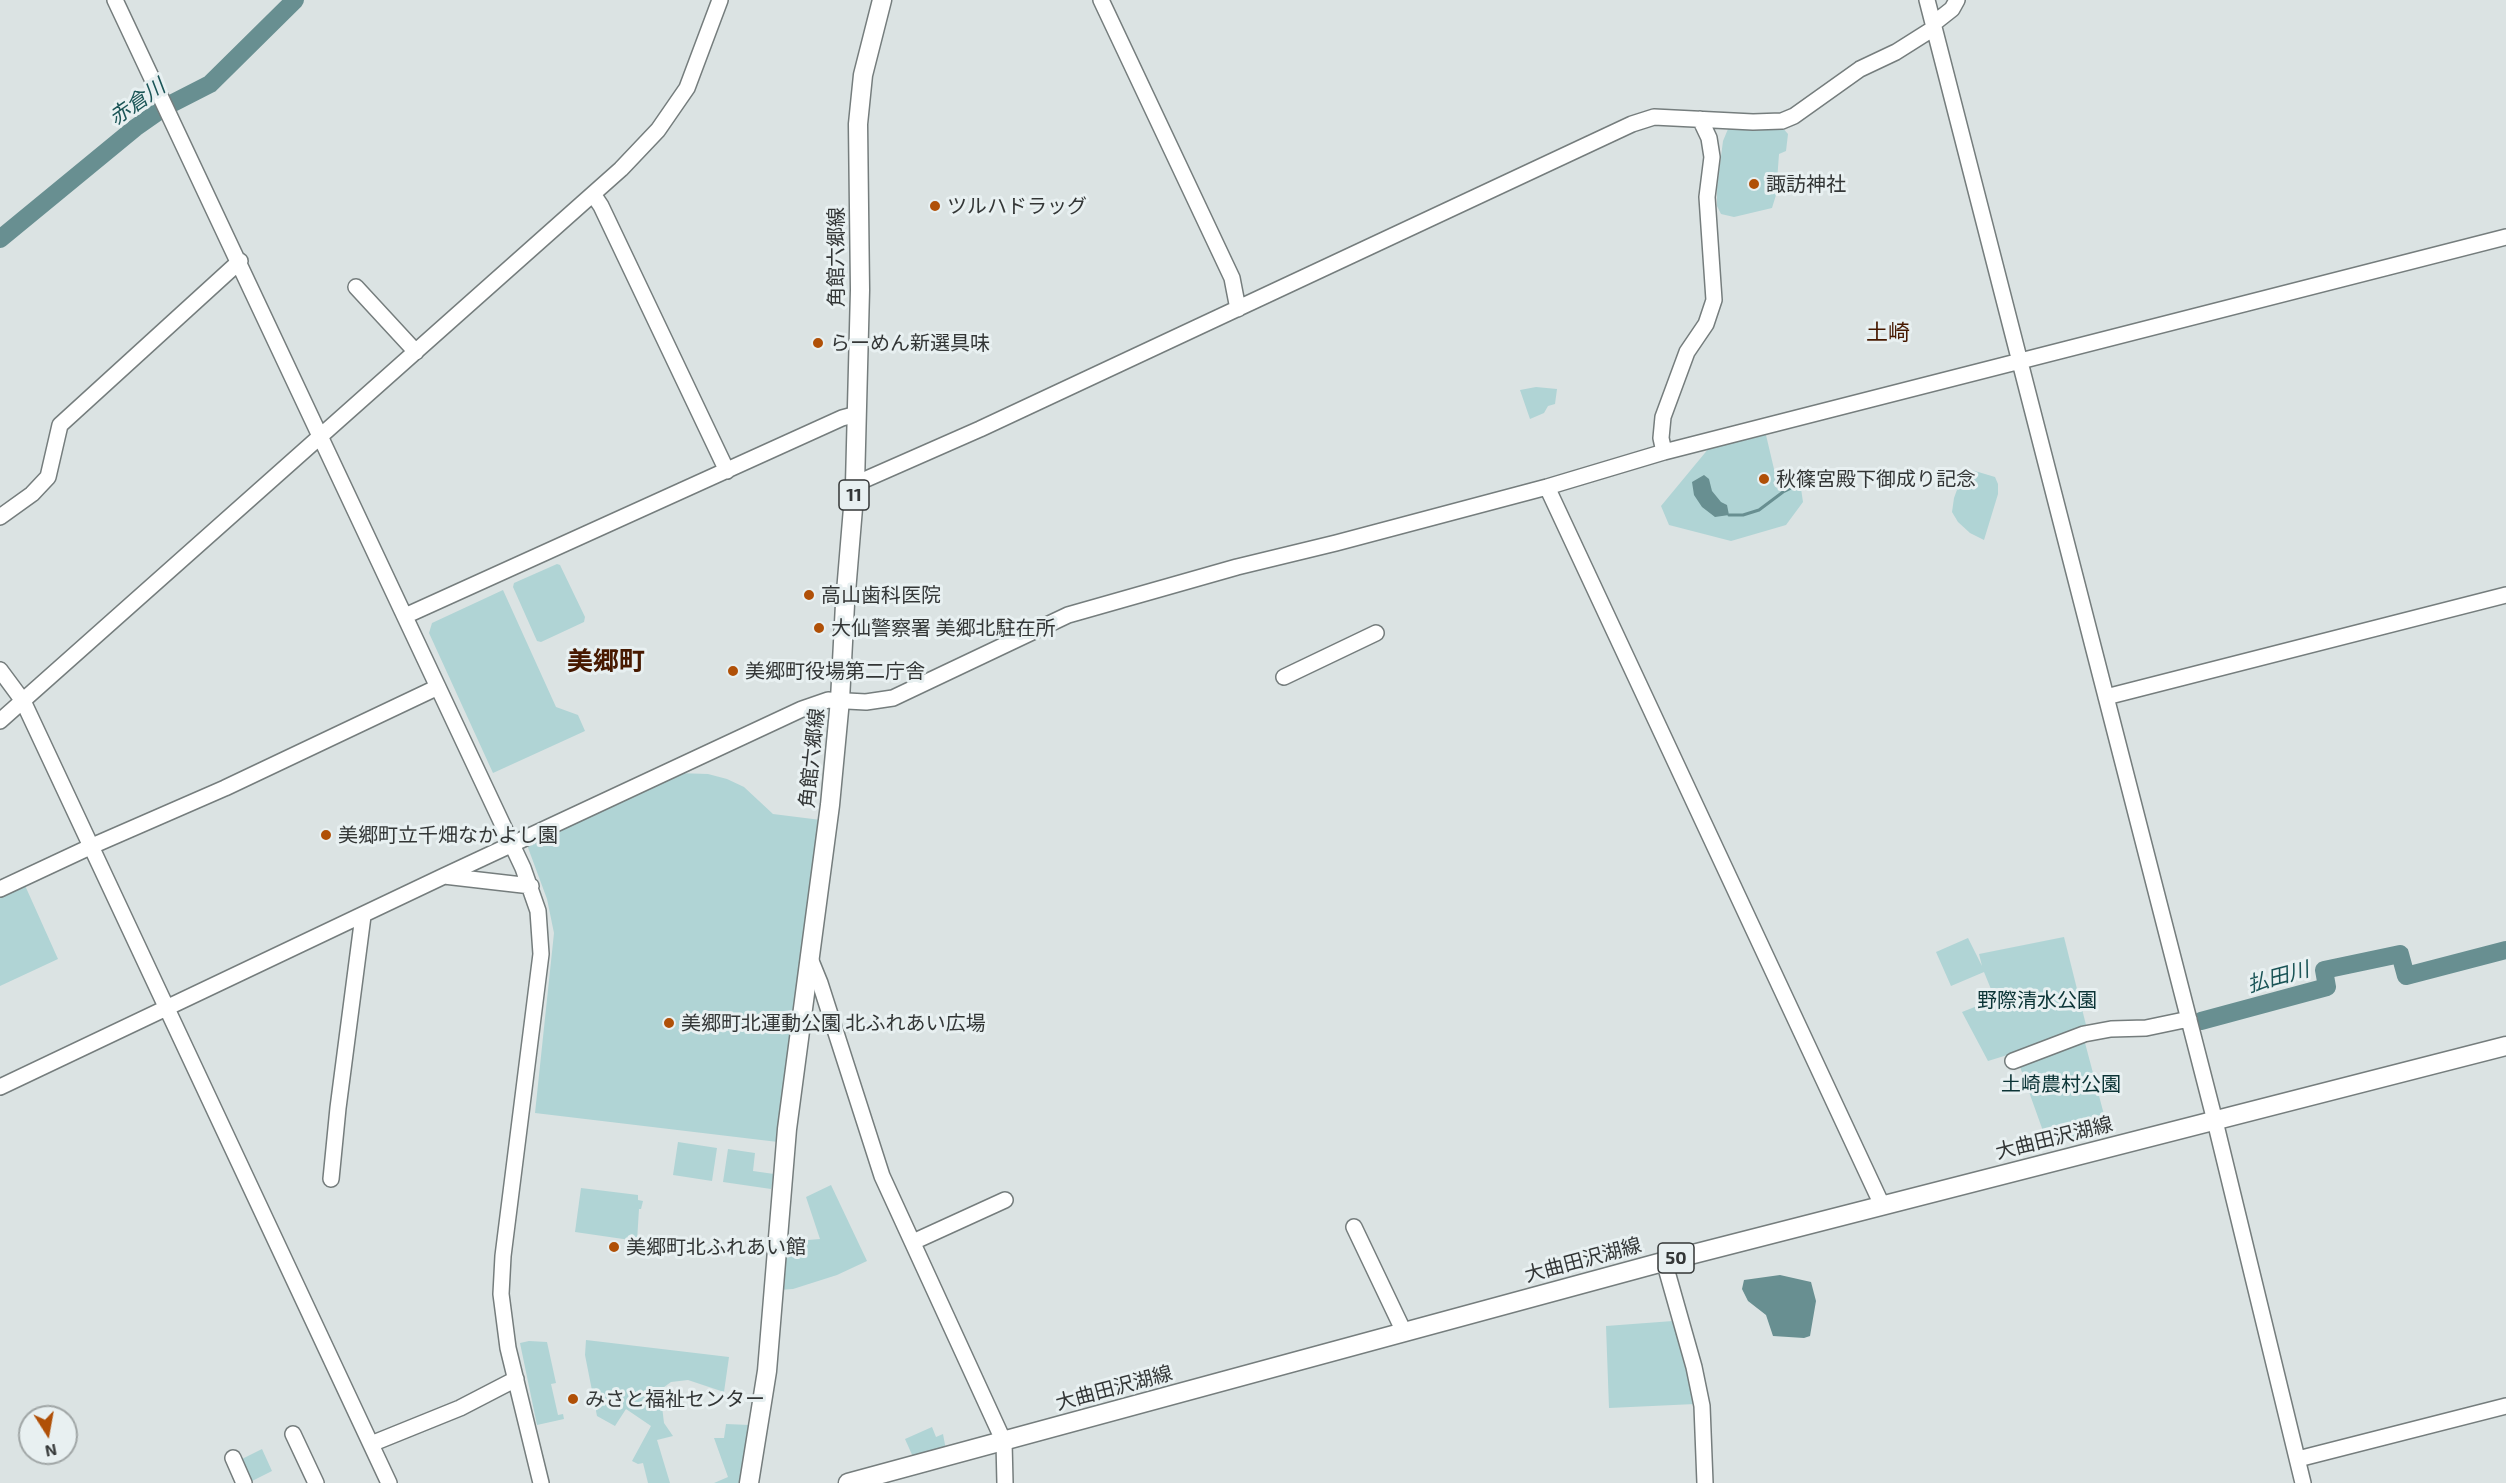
<!DOCTYPE html>
<html>
<head>
<meta charset="utf-8">
<style>
	body { margin:0 }
	#map { position:relative; width:2506px; height:1483px; overflow:hidden; background:#dbe3e3; font-family:"Exo 2",sans-serif }
	canvas { display:block }
	.north { position:absolute; left:18px; top:1405px; width:60px; height:60px; box-sizing:border-box; background:#e8f0f1; border:2px solid #a0a6a6; border-radius:50%; rotate:169deg; font-size:16px; font-weight:700; line-height:24px; text-align:center; color:#333636 }
	.north::after { content:''; display:block; margin:auto; width:21px; height:27px; background:#b05007; clip-path:polygon(50% 0,100% 100%,50% 72%,0 100%) }
</style>
</head>
<body>
<div id="map">
<canvas width="2506" height="1483"></canvas>
<div class="north">N</div>
</div>
<script>
const context = document.querySelector('canvas').getContext('2d');
context.lineJoin = 'round';
function fillPath(path, color) {
  context.fillStyle = color;
  context.fill(path, 'evenodd');
}
function toPath(rows) {
  const path = new Path2D();
  for (const r of rows) {
    path.moveTo(r[0], r[1]);
    for (let i = 2; i < r.length; i += 2) path.lineTo(r[i], r[i + 1]);
  }
  return path;
}
function stroke(path, color, width, dash) {
  context.strokeStyle = color;
  context.lineWidth = width;
  context.lineCap = dash ? 'butt' : 'round';
  context.setLineDash(dash || []);
  context.stroke(path);
}
function drawText(font, color, halo, rows, align = 'center') {
  context.font = font + ' "Exo 2","Noto Sans JP",sans-serif';
  context.lineWidth = 6;
  context.setLineDash([]);
  context.textBaseline = 'middle';
  context.strokeStyle = halo;
  context.fillStyle = color;
  for (const [text, x, y, turn = 0] of rows) {
    context.save();
    context.translate(x, y);
    context.rotate((+turn || 0) * Math.PI / 180);
    context.textAlign = isNaN(turn) ? turn : align;
    if (halo) context.strokeText(text, 0, 0);
    context.fillText(text, 0, 0);
    context.restore();
  }
}
const green = toPath([
	[1781,126,1788,134,1786,151,1779,154,1776,195,1772,208,1734,217,1721,214,1717,206,1717,188,1723,141,1728,129],
	[1536,387,1557,389,1555,404,1548,406,1544,413,1530,419,1520,390],
	[1766,435,1778,486,1800,482,1803,502,1786,525,1731,541,1669,525,1661,506,1709,448],
	[1965,468,1995,477,1998,484,1998,494,1984,540,1970,533,1958,522,1952,512,1954,498],
	[557,564,560,565,585,617,584,622,541,642,537,641,513,587,514,583],
	[503,590,556,707,578,715,585,731,493,773,429,633,432,623],
	[677,773,708,774,727,779,744,787,773,814,821,820,778,1142,535,1113,554,933,547,899,527,845],
	[23,881,58,959,0,986,0,892],
	[2064,937,2086,1025,2043,1044,1988,1061,1962,1012,1995,999,1984,972,1951,986,1936,952,1968,938,1982,966,1979,954],
	[2084,1039,2107,1126,2048,1145,2019,1064],
	[678,1142,717,1148,712,1181,673,1175],
	[728,1149,755,1153,753,1171,774,1174,771,1189,723,1182],
	[831,1185,867,1261,837,1275,793,1289,779,1290,783,1242,820,1239,806,1197],
	[581,1188,638,1195,638,1200,643,1201,641,1209,639,1209,637,1241,575,1232],
	[1673,1321,1695,1404,1609,1408,1606,1326],
	[586,1340,729,1357,724,1392,688,1380,671,1382,660,1390,664,1423,673,1436,657,1440,670,1483,648,1483,643,1463,638,1464,632,1461,651,1426,626,1409,615,1426,597,1416,585,1355],
	[529,1341,547,1342,556,1383,551,1384,558,1415,563,1414,564,1419,537,1425,520,1343],
	[726,1424,749,1425,743,1478,740,1483,714,1483,728,1477,714,1438,724,1438],
	[932,1427,936,1437,943,1434,946,1450,913,1457,905,1439],
	[262,1449,272,1471,248,1483,238,1461]
]);
const water = toPath([
	[1704,475,1709,479,1712,491,1721,502,1727,505,1729,515,1715,517,1702,507,1694,495,1692,482],
	[1780,1275,1811,1282,1816,1301,1810,1336,1804,1338,1773,1336,1766,1315,1748,1301,1742,1289,1744,1280]
]);
const stream = toPath([
	[1729,515,1743,515,1759,510,1783,492,1812,478,1842,470]
]);
const river = toPath([
	[0,239,135,128,165,107,210,84,295,0],
	[2201,1021,2327,987,2324,970,2400,954,2406,976,2506,950]
]);
const minor = toPath([
	[115,0,523,868,538,911,541,954,503,1256,501,1294,508,1348,541,1483],
	[1101,0,1232,278,1238,309],
	[1927,0,2215,1121,2303,1483],
	[1933,24,1952,9,1957,0],
	[593,194,601,206,727,471],
	[356,287,416,352],
	[1664,452,1661,438,1663,417,1687,352,1706,324,1714,300,1707,197,1712,157,1709,138,1700,119],
	[855,484,980,429,1632,124,1654,117,1753,122,1782,121,1794,116,1860,69,1896,52,1934,28],
	[1547,487,1882,1205],
	[0,517,32,494,48,477,60,425,240,261],
	[405,616,842,418,857,414],
	[0,670,23,701,389,1483],
	[1284,677,1376,633],
	[2106,697,2506,595],
	[0,721,621,169,658,130,687,88,720,0],
	[444,876,531,886],
	[0,889,92,846,225,788,438,687],
	[809,956,820,983,882,1176,1004,1442,1005,1483],
	[2013,1061,2084,1034,2111,1029,2146,1028,2189,1019],
	[0,1087,444,876,802,709,828,700,866,702,893,698,1068,615,1237,567,1336,543,1547,487,1664,452,2506,237],
	[331,1179,338,1108,363,916],
	[1354,1227,1404,1332],
	[913,1242,1005,1200],
	[1664,1261,1694,1367,1702,1406,1705,1483],
	[293,1434,316,1483],
	[371,1444,460,1408,516,1379],
	[233,1458,244,1483],
	[2298,1459,2506,1406]
]);
const major = toPath([
	[749,1483,767,1371,787,1129,830,805,840,700,845,604,855,484,860,290,858,124,863,75,882,0],
	[848,1483,1670,1260,2506,1046]
]);
const markers = [
	[1754,184,6,"#b05007"],
	[935,206,6,"#b05007"],
	[818,343,6,"#b05007"],
	[1764,479,6,"#b05007"],
	[809,595,6,"#b05007"],
	[819,628,6,"#b05007"],
	[733,671,6,"#b05007"],
	[326,835,6,"#b05007"],
	[669,1023,6,"#b05007"],
	[614,1247,6,"#b05007"],
	[573,1399,6,"#b05007"]
];
const shields = [
	[854,495,30],
	[1676,1258,36]
];
const shieldNames = [
	["11",854,495],
	["50",1676,1258]
];
const poiNames = [
	["諏訪神社",1766,184],
	["ツルハドラッグ",947,206],
	["らーめん新選具味",830,343],
	["秋篠宮殿下御成り記念",1776,479],
	["高山歯科医院",821,595],
	["大仙警察署 美郷北駐在所",831,628],
	["美郷町役場第二庁舎",745,671],
	["美郷町立千畑なかよし園",338,835],
	["美郷町北運動公園 北ふれあい広場",681,1023],
	["美郷町北ふれあい館",626,1247],
	["みさと福祉センター",585,1399]
];
const streetNames = [
	["角館六郷線",836,257,-90],
	["角館六郷線",812,758,-84],
	["大曲田沢湖線",2054,1138,-14],
	["大曲田沢湖線",1583,1260,-15],
	["大曲田沢湖線",1114,1388,-15]
];
const parkNames = [
	["野際清水公園",2037,1000],
	["土崎農村公園",2061,1084]
];
const waterNames = [
	["赤倉川",137,102,-35],
	["払田川",2278,977,-15]
];
const quarterNames = [
	["土崎",1888,333]
];
const districtNames = [
	["美郷町",606,661]
];
fillPath(green, '#b0d4d5');
fillPath(water, '#688f91');
stroke(stream, '#688f91', 3);
stroke(river, '#688f91', 18);
stroke(minor, '#757d7d', 18);
stroke(major, '#757d7d', 21);
stroke(minor, '#fff', 15);
stroke(major, '#fff', 18);
for (const [x, y, r, color] of markers) {
  const dot = new Path2D();
  dot.arc(x, y, r, 0, 2 * Math.PI);
  context.fillStyle = color;
  context.fill(dot);
  stroke(dot, '#e8f0f1', 2);
}
for (const [x, y, w] of shields) {
  const box = new Path2D();
  box.roundRect(x - w / 2, y - 15, w, 30, 4.5);
  context.fillStyle = '#e8f0f1';
  context.fill(box);
  stroke(box, '#333636', 1.5);
}
drawText('bold 18px', '#333636', null, shieldNames);
drawText('20px', '#333636', '#e8f0f1', poiNames, 'left');
drawText('20px', '#333636', '#e8f0f1', streetNames);
drawText('20px', '#0b3436', '#e8f0f1', parkNames);
drawText('italic 21px', '#1b5557', '#e8f0f1', waterNames);
drawText('22px', '#471900', '#e8f0f1', quarterNames);
drawText('bold 26px', '#471900', '#e8f0f1', districtNames);
</script>
</body>
</html>
